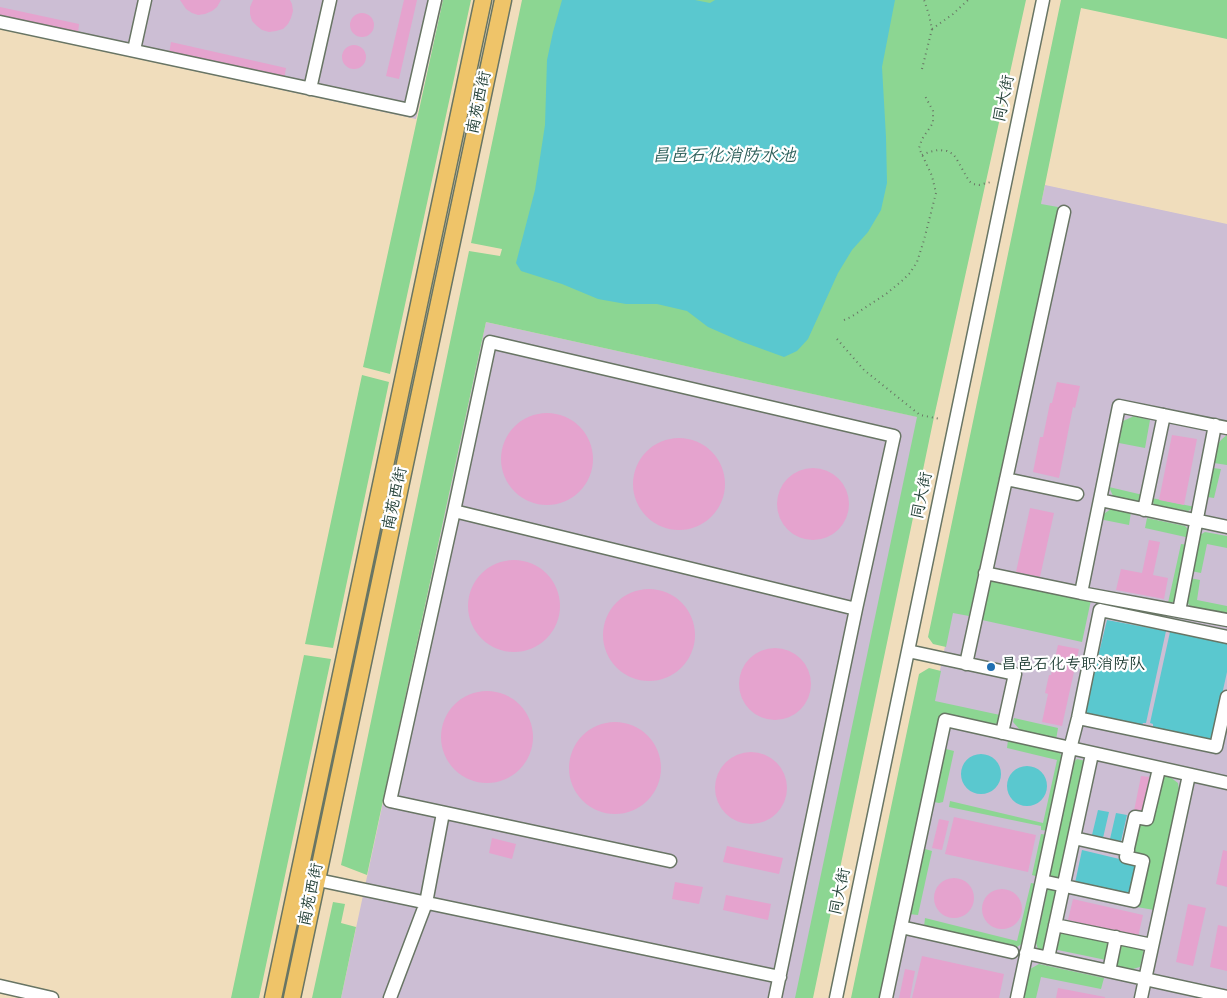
<!DOCTYPE html>
<html>
<head>
<meta charset="utf-8">
<style>
	body { margin:0 }
	canvas { display:block; background:#f0ddbc }
</style>
</head>
<body>
<canvas width="1227" height="998"></canvas>
<script>
const context = document.querySelector('canvas').getContext('2d');
context.lineJoin = 'round';
function fillPath(path, color) {
  context.fillStyle = color;
  context.fill(path, 'evenodd');
}
function toPath(rows) {
  const path = new Path2D();
  for (const r of rows) {
    if (r.length === 3) {
      path.moveTo(r[0] + r[2], r[1]);
      path.arc(r[0], r[1], r[2], 0, 2 * Math.PI);
      continue;
    }
    path.moveTo(r[0], r[1]);
    for (let i = 2; i < r.length; i += 2) path.lineTo(r[i], r[i + 1]);
  }
  return path;
}
function stroke(path, color, width, dash) {
  context.strokeStyle = color;
  context.lineWidth = width;
  context.lineCap = dash ? 'butt' : 'round';
  context.setLineDash(dash || []);
  context.stroke(path);
}
function drawText(font, color, halo, rows, align = 'center') {
  context.font = font + ' "Gochi Hand","LXGW WenKai TC",sans-serif';
  context.lineWidth = 4.5;
  context.setLineDash([]);
  context.textBaseline = 'middle';
  context.strokeStyle = halo;
  context.fillStyle = color;
  for (const [text, x, y, turn = 0] of rows) {
    context.save();
    context.translate(x, y);
    context.rotate((+turn || 0) * Math.PI / 180);
    context.textAlign = isNaN(turn) ? turn : align;
    if (halo) context.strokeText(text, 0, 0);
    context.fillText(text, 0, 0);
    context.restore();
  }
}
const industrial = toPath([
	[0,0,443,0,416,119,0,29],
	[1045,185,1227,224,1227,998,871,998,952,613],
	[486,322,918,417,798,998,341,998]
]);
const green = toPath([
	[443,0,471,0,390,374,363,367],
	[522,0,1026,0,934,417,813,998,795,998,917,417,486,322,367,875,341,865,469,251,500,256,502,249,471,243],
	[1061,0,1227,0,1227,39,1081,8,1041,204,1058,207,969,616,953,613,946,647,933,644,928,637],
	[362,375,389,382,333,648,305,644],
	[1134,416,1150,420,1145,448,1119,443,1123,421],
	[1227,435,1227,465,1214,463,1217,445,1222,439],
	[1213,468,1221,469,1214,498,1207,497],
	[1109,487,1143,495,1137,502,1113,496],
	[1152,498,1195,507,1188,511,1154,505],
	[1111,509,1131,512,1129,525,1104,520,1102,515],
	[1147,518,1185,526,1188,529,1190,533,1190,538,1145,528],
	[1205,532,1227,536,1227,548,1207,544,1201,573,1191,571,1200,535],
	[1181,544,1189,545,1176,600,1173,602,1168,603],
	[1190,578,1200,580,1197,600,1227,606,1227,615,1192,608,1189,605,1186,599],
	[991,579,1091,600,1082,642,982,620],
	[304,655,331,659,259,998,231,998],
	[929,668,941,671,935,701,1000,715,997,723,993,725,942,715,881,998,851,998,919,674],
	[1014,718,1058,728,1056,740,1022,732,1013,722],
	[1008,740,1059,752,1063,758,1048,831,1041,830,1041,826,949,807,950,801,1043,823,1057,760,1007,748],
	[946,749,954,751,943,802,939,803,934,802],
	[1077,759,1086,761,1060,880,1048,878,1073,763],
	[1162,775,1170,777,1178,783,1179,790,1154,910,1137,907,1147,859,1130,855,1137,822,1152,824],
	[1041,834,1048,835,1039,877,1032,875],
	[925,849,932,851,918,915,909,914],
	[1031,883,1037,884,1023,943,1017,947,1009,947,924,927,925,918,1017,941],
	[1048,888,1059,890,1045,953,1039,952,1036,943],
	[333,902,345,904,341,923,356,927,341,998,312,998],
	[1058,929,1110,939,1106,960,1053,949],
	[1121,943,1144,948,1140,967,1133,969,1116,966],
	[1039,964,1104,978,1101,989,1041,977,1036,998,1024,998,1030,969]
]);
const water = toPath([
	[562,0,695,0,710,3,715,0,895,0,882,67,886,137,887,183,881,210,868,232,852,250,838,273,808,339,797,351,784,357,740,341,708,327,687,311,657,304,626,304,598,299,562,284,521,271,516,263,535,190,545,125,547,60,553,32],
	[1107,620,1166,631,1146,723,1143,723,1142,726,1084,714],
	[1170,632,1227,643,1227,672,1212,740,1153,728,1153,724,1150,723],
	[981,774,20],
	[1027,786,20],
	[1098,810,1109,812,1103,838,1092,835],
	[1116,813,1127,815,1121,841,1110,839],
	[1082,850,1136,863,1130,894,1075,883]
]);
const building = toPath([
	[180,0,221,0,217,7,212,11,205,14,198,15,192,13,186,9],
	[253,0,290,0,292,4,293,11,291,18,288,24,283,29,276,31,269,32,262,30,257,26,252,21,250,14,250,7],
	[404,0,417,0,399,79,386,76],
	[0,7,79,24,78,33,0,17],
	[362,25,12],
	[171,42,286,68,284,79,169,54],
	[354,57,12],
	[1057,382,1080,386,1075,408,1073,407,1059,478,1033,472,1040,437,1043,437,1050,403,1052,403],
	[547,459,46],
	[1172,435,1197,439,1184,505,1159,500],
	[679,484,46],
	[813,504,36],
	[1030,508,1054,513,1040,577,1016,572],
	[1149,540,1160,542,1153,575,1168,578,1164,599,1116,590,1121,569,1142,573],
	[514,606,46],
	[649,635,46],
	[1058,645,1079,649,1062,726,1042,722,1048,694,1045,693,1049,675,1051,675],
	[775,684,36],
	[487,737,46],
	[615,768,46],
	[751,788,36],
	[1141,776,1150,777,1143,812,1134,811],
	[954,817,1036,835,1028,872,945,854],
	[939,819,949,821,942,850,932,848],
	[492,838,516,844,512,859,489,853],
	[727,846,783,858,779,874,723,862],
	[1223,850,1227,851,1227,887,1216,884],
	[954,898,20],
	[675,882,703,887,699,904,672,899],
	[1002,909,20],
	[726,895,771,904,768,920,723,910],
	[1073,899,1143,915,1138,937,1068,920],
	[1188,904,1206,908,1193,966,1176,962],
	[1218,925,1227,927,1227,971,1210,967],
	[922,956,1004,974,999,998,912,998],
	[905,969,915,971,910,998,899,998],
	[1058,988,1105,997,1105,998,1056,998]
]);
const path = toPath([
	[932,29,953,14,968,0],
	[922,69,932,29,929,15,924,0],
	[922,155,929,152,938,150,947,151,953,154,956,158,969,181,973,184,979,185,991,182],
	[844,320,851,317,886,294,903,280,910,273,917,262,924,240,936,193,932,176,919,148,922,139,933,123,933,111,924,94],
	[837,339,864,370,910,407,920,415,940,419]
]);
const minor = toPath([
	[0,22,410,110,435,0],
	[134,50,145,0],
	[310,89,330,0],
	[1006,479,1077,494],
	[1100,500,1227,527],
	[1144,510,1164,415],
	[454,511,856,609,775,998],
	[985,573,1081,593,1227,620],
	[1081,593,1119,406,1227,428],
	[1179,611,1215,425],
	[908,651,1015,674,1002,733],
	[966,664,1064,212],
	[1078,718,1216,747,1227,697],
	[1074,838,1128,850],
	[670,861,390,801,454,511,490,342,894,436,856,609],
	[299,876,780,977],
	[1042,881,1134,901,1143,861,1126,857,1135,817,1147,819,1159,769],
	[1055,925,1152,945],
	[901,927,1012,952],
	[1026,953,1227,997],
	[1048,958,1092,754],
	[1109,971,1116,937],
	[0,986,52,998],
	[390,998,426,903,443,813],
	[836,998,1043,0],
	[886,998,945,720,1227,783],
	[1017,998,1070,749,1078,718,1100,610,1227,637],
	[1141,998,1189,775]
]);
const major = toPath([
	[273,998,483,0],
	[292,998,503,0]
]);
const markers = [
	[991,667,5,"#1f6fb2"]
];
const streetNames = [
	["同大街",1006,99,-78],
	["南苑西街",481,103,-78],
	["同大街",924,496,-78],
	["南苑西街",397,499,-78],
	["同大街",842,892,-78],
	["南苑西街",313,895,-78]
];
const poiNames = [
	["昌邑石化专职消防队",1001,667]
];
const waterNames = [
	["昌邑石化消防水池",724,158]
];
fillPath(industrial, '#ccbed4');
fillPath(green, '#8cd692');
fillPath(water, '#5ac8cf');
fillPath(building, '#e5a3ce');
stroke(minor, '#687564', 15);
stroke(major, '#687564', 19);
stroke(path, '#687564', 2, [1, 4]);
stroke(minor, '#fff', 12);
stroke(major, '#efc469', 16);
for (const [x, y, r, color] of markers) {
  const dot = new Path2D();
  dot.arc(x, y, r, 0, 2 * Math.PI);
  context.fillStyle = color;
  context.fill(dot);
  stroke(dot, '#fff', 2);
}
drawText('16px', '#1f3d34', '#fff', streetNames);
drawText('16px', '#1f3d34', '#fff', poiNames, 'left');
drawText('italic 18px', '#2e605b', '#fff', waterNames);
</script>
</body>
</html>
